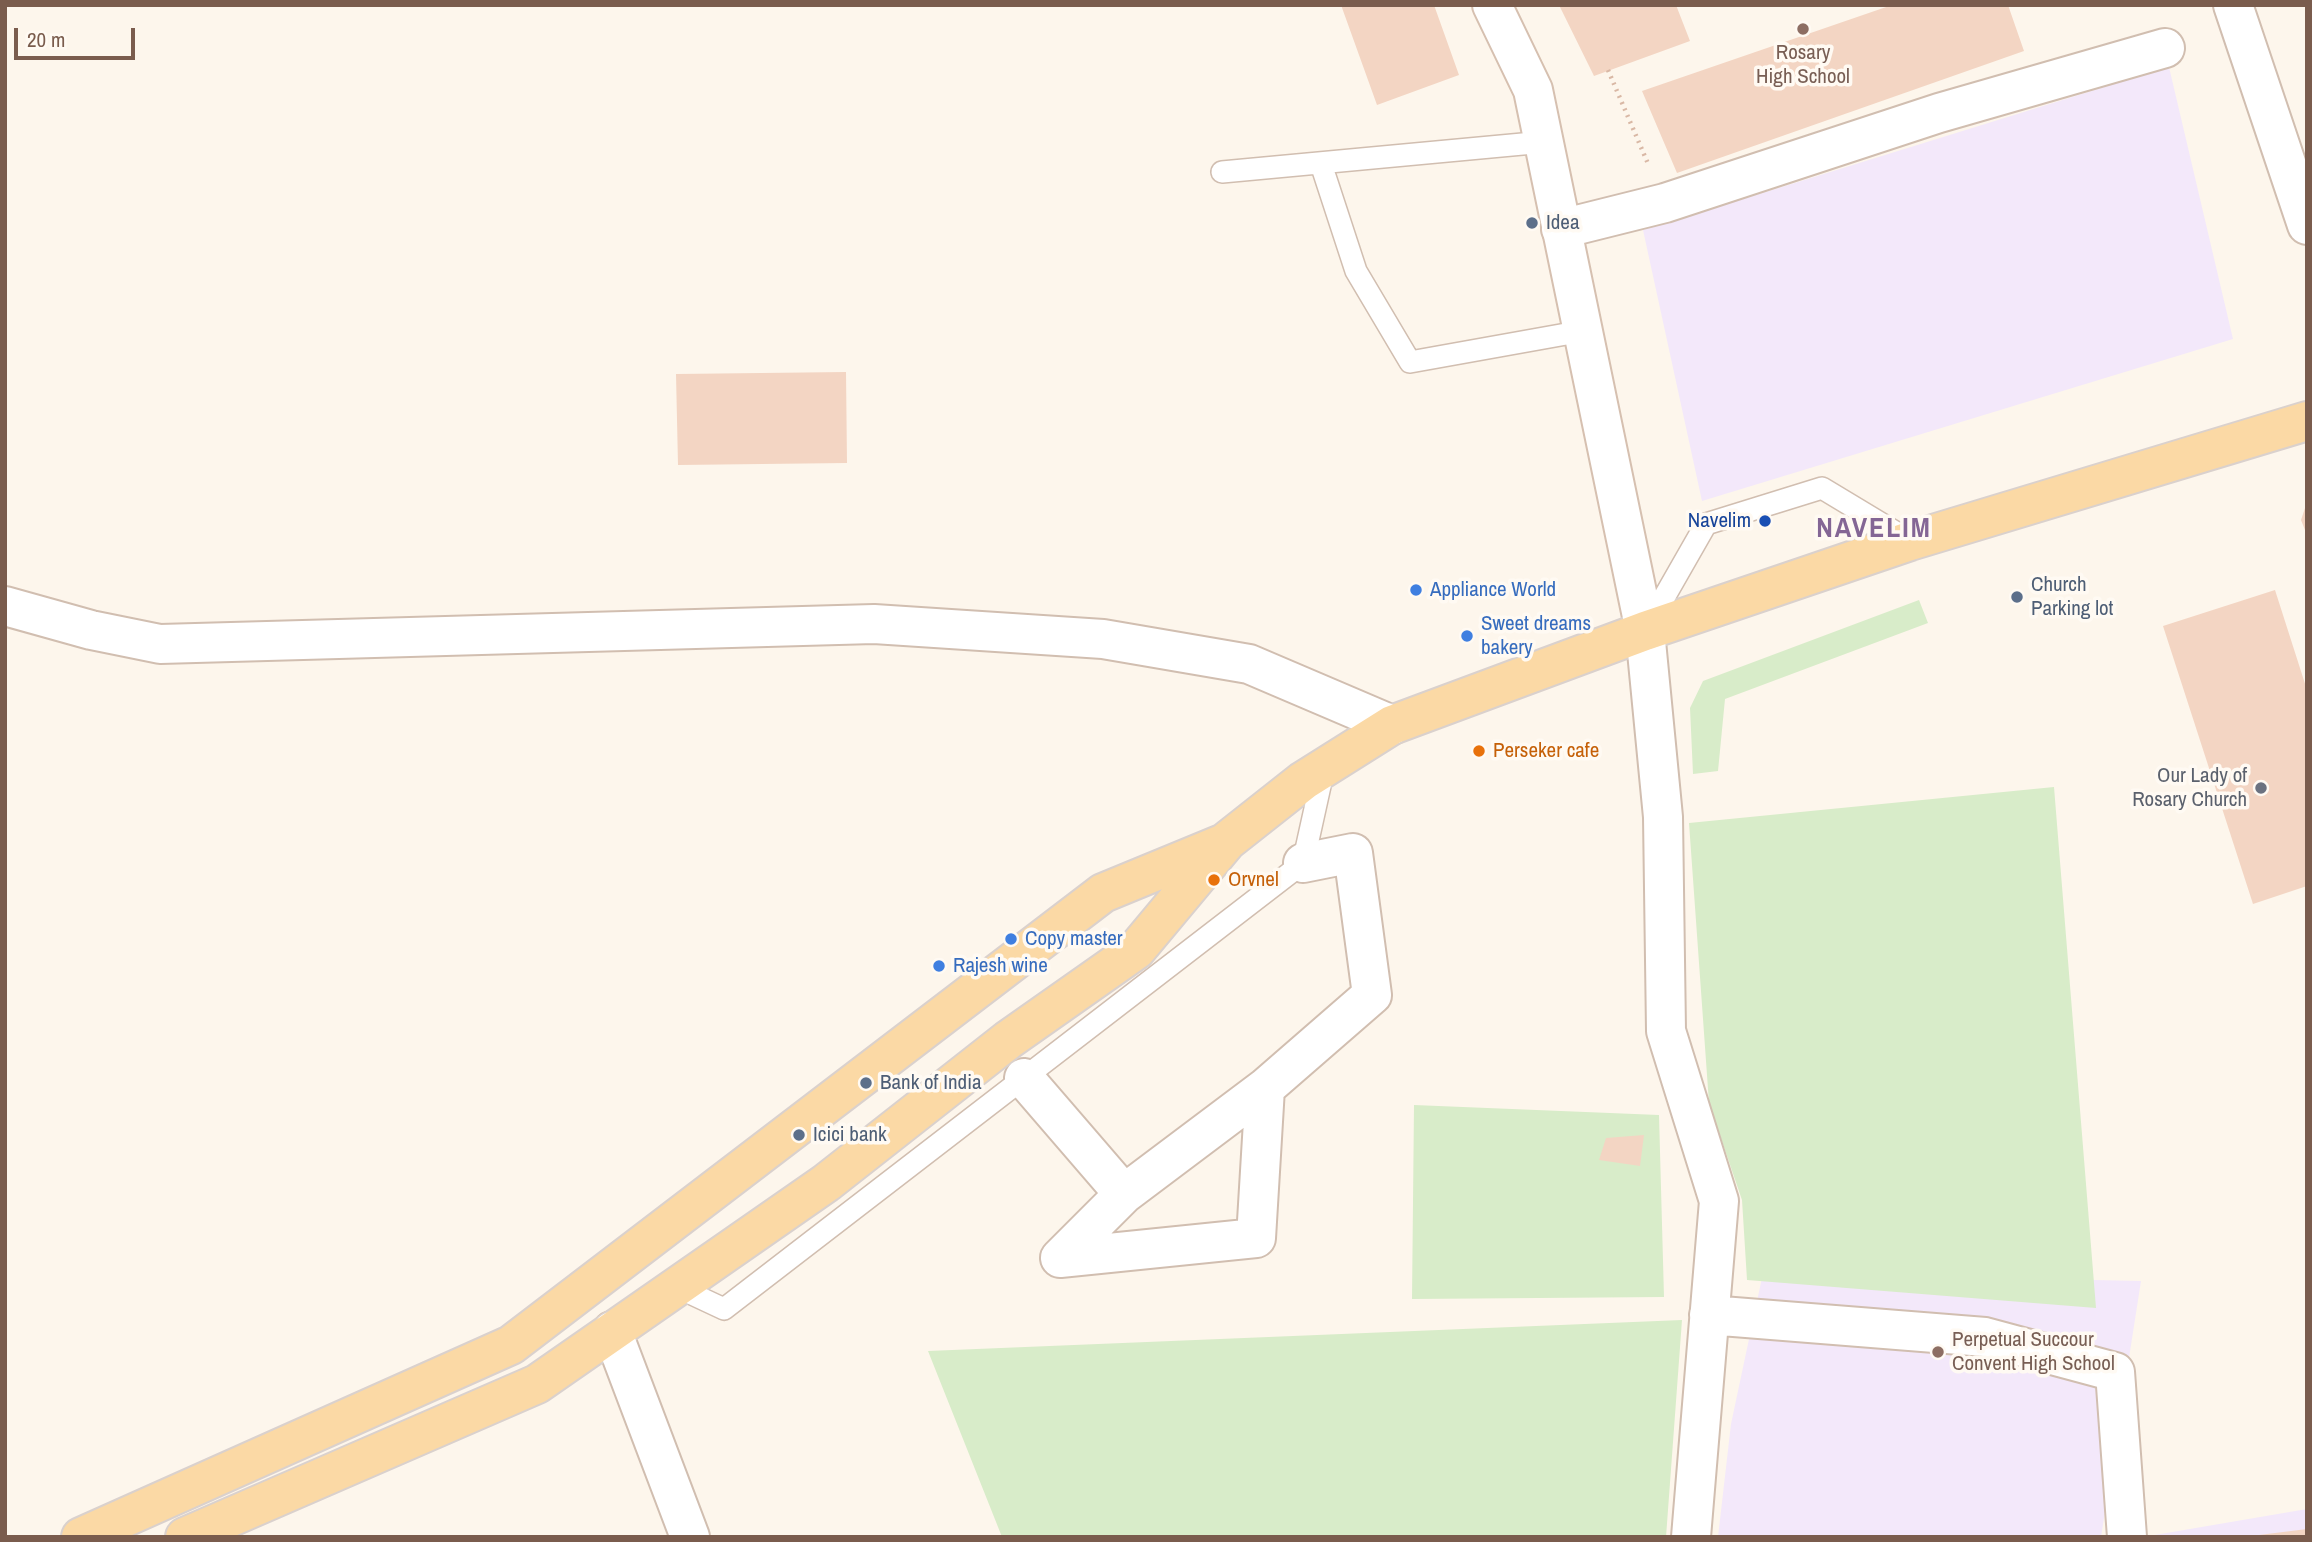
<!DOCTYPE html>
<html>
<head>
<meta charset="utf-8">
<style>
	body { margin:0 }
	#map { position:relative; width:2312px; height:1542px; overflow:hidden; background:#fdf6ec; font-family:"Archivo Narrow",sans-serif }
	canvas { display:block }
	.frame { position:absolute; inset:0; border:7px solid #7a5c4d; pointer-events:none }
	.scale { position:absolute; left:14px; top:28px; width:121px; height:32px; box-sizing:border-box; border:4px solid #7a5c4d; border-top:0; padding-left:9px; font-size:21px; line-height:24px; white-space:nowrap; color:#7a5c4d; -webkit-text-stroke:5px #fffaf3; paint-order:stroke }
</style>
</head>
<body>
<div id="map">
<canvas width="2312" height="1542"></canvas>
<div class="frame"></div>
<div class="scale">20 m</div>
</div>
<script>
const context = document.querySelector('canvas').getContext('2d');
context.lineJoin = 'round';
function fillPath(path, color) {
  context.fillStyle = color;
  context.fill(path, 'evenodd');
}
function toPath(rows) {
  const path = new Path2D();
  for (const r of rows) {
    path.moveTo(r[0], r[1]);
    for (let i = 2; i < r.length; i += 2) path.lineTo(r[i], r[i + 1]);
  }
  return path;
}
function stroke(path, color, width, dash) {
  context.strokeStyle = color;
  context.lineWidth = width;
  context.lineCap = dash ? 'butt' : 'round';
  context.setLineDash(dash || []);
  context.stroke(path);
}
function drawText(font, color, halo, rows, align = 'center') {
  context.font = font + ' "Archivo Narrow",sans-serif';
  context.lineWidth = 7;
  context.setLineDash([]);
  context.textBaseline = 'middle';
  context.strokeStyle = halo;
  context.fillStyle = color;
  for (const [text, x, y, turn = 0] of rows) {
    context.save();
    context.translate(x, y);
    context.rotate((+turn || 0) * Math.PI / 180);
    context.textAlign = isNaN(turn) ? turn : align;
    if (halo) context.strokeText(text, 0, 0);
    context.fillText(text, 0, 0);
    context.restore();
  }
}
const education = toPath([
	[2169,67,2233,339,1702,501,1643,230],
	[1763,1273,2141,1281,2101,1537,1718,1537,1731,1424],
	[2307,1509,2307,1537,2143,1537]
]);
const green = toPath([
	[1919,600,1928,623,1725,699,1718,771,1693,774,1690,708,1703,681],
	[2054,787,2096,1308,1747,1280,1742,1200,1709,1103,1689,823],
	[1414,1105,1659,1115,1664,1297,1412,1299],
	[1682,1320,1666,1537,1002,1537,928,1351]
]);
const building = toPath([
	[1341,5,1434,5,1459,75,1377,105],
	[1559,5,1676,5,1690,41,1594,76],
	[1892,5,2008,5,2024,51,1677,173,1642,91],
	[846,372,847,463,678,465,676,374],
	[2307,502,2307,535,2301,520],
	[2275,590,2307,690,2307,886,2253,904,2163,626],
	[1644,1135,1640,1166,1599,1160,1606,1138],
	[2307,1529,2307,1537,2259,1537,2259,1535]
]);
const path = toPath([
	[1608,70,1649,166]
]);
const lane = toPath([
	[1321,164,1356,271,1410,362,1583,331],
	[1222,172,1544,142],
	[1646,629,1706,524,1822,488,1910,541],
	[677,1287,724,1309,1303,863,1324,768]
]);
const street = toPath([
	[2233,5,2307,225],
	[1561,229,1665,203,1939,113,2165,48],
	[5,606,91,630,160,644,874,624,1103,639,1249,664,1392,725],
	[1645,631,1663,817,1666,1031,1719,1201,1691,1537],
	[1024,1078,1124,1194,1265,1088,1256,1238,1060,1258,1124,1194],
	[1265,1088,1372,995,1353,853,1303,863],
	[1709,1315,1985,1337,2115,1372,2127,1537],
	[612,1331,690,1537]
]);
const secondary = toPath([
	[1492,5,1533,90,1645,631]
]);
const primary = toPath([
	[81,1537,511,1345,1103,893,1222,844],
	[185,1537,537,1384,826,1183,1008,1040,1136,950,1227,841,1303,781,1392,725,1645,631,1910,541,2307,421]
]);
const markers = [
	[1803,29,7,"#8d6e63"],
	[1532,223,7,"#5c6f8a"],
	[1765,521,7,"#1a4fb4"],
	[1416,590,7,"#3f7fe0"],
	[2017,597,7,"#5c6f8a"],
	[1467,636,7,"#3f7fe0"],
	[1479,751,7,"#e8710a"],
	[2261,788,7,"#6b7280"],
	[1214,880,7,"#e8710a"],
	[1011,939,7,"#3f7fe0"],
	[939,966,7,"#3f7fe0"],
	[866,1083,7,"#5c6f8a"],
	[799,1135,7,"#5c6f8a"],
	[1938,1352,7,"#8d6e63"]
];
const educationNames = [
	["Rosary",1803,53],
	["High School",1803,77],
	["Perpetual Succour",1952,1340,"left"],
	["Convent High School",1952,1364,"left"]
];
const serviceNames = [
	["Idea",1546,223],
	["Church",2031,585],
	["Parking lot",2031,609],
	["Bank of India",880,1083],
	["Icici bank",813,1135]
];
const transitNames = [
	["Navelim",1751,521]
];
const shopNames = [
	["Appliance World",1430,590],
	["Sweet dreams",1481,624],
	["bakery",1481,648],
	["Copy master",1025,939],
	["Rajesh wine",953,966]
];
const foodNames = [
	["Perseker cafe",1493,751],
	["Orvnel",1228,880]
];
const worshipNames = [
	["Our Lady of",2247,776],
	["Rosary Church",2247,800]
];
const districtNames = [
	["NAVELIM",1874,529]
];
fillPath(education, '#f3e8fa');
fillPath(green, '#d8ecc9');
fillPath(building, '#f3d5c3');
stroke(lane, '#d1beb0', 24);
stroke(street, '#d1beb0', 42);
stroke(secondary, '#d6c0b0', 42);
stroke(primary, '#dad1cd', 42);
stroke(path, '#d9b8a5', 4.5, [2, 5]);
stroke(lane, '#fff', 21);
stroke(street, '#fff', 38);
stroke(secondary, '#fff', 38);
stroke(primary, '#fbd9a5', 38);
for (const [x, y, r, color] of markers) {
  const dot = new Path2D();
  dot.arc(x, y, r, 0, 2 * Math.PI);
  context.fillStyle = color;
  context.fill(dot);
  stroke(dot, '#fffaf3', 2.5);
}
drawText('21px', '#785e54', '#fffaf3', educationNames);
drawText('21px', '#4e5e75', '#fffaf3', serviceNames, 'left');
drawText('21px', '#164399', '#fffaf3', transitNames, 'right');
drawText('21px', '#366cbe', '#fffaf3', shopNames, 'left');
drawText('21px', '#c56008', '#fffaf3', foodNames, 'left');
drawText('21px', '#5b616d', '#fffaf3', worshipNames, 'right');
context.letterSpacing = '2px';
drawText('bold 28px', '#846695', '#fffaf3', districtNames);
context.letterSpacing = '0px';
</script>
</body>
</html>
